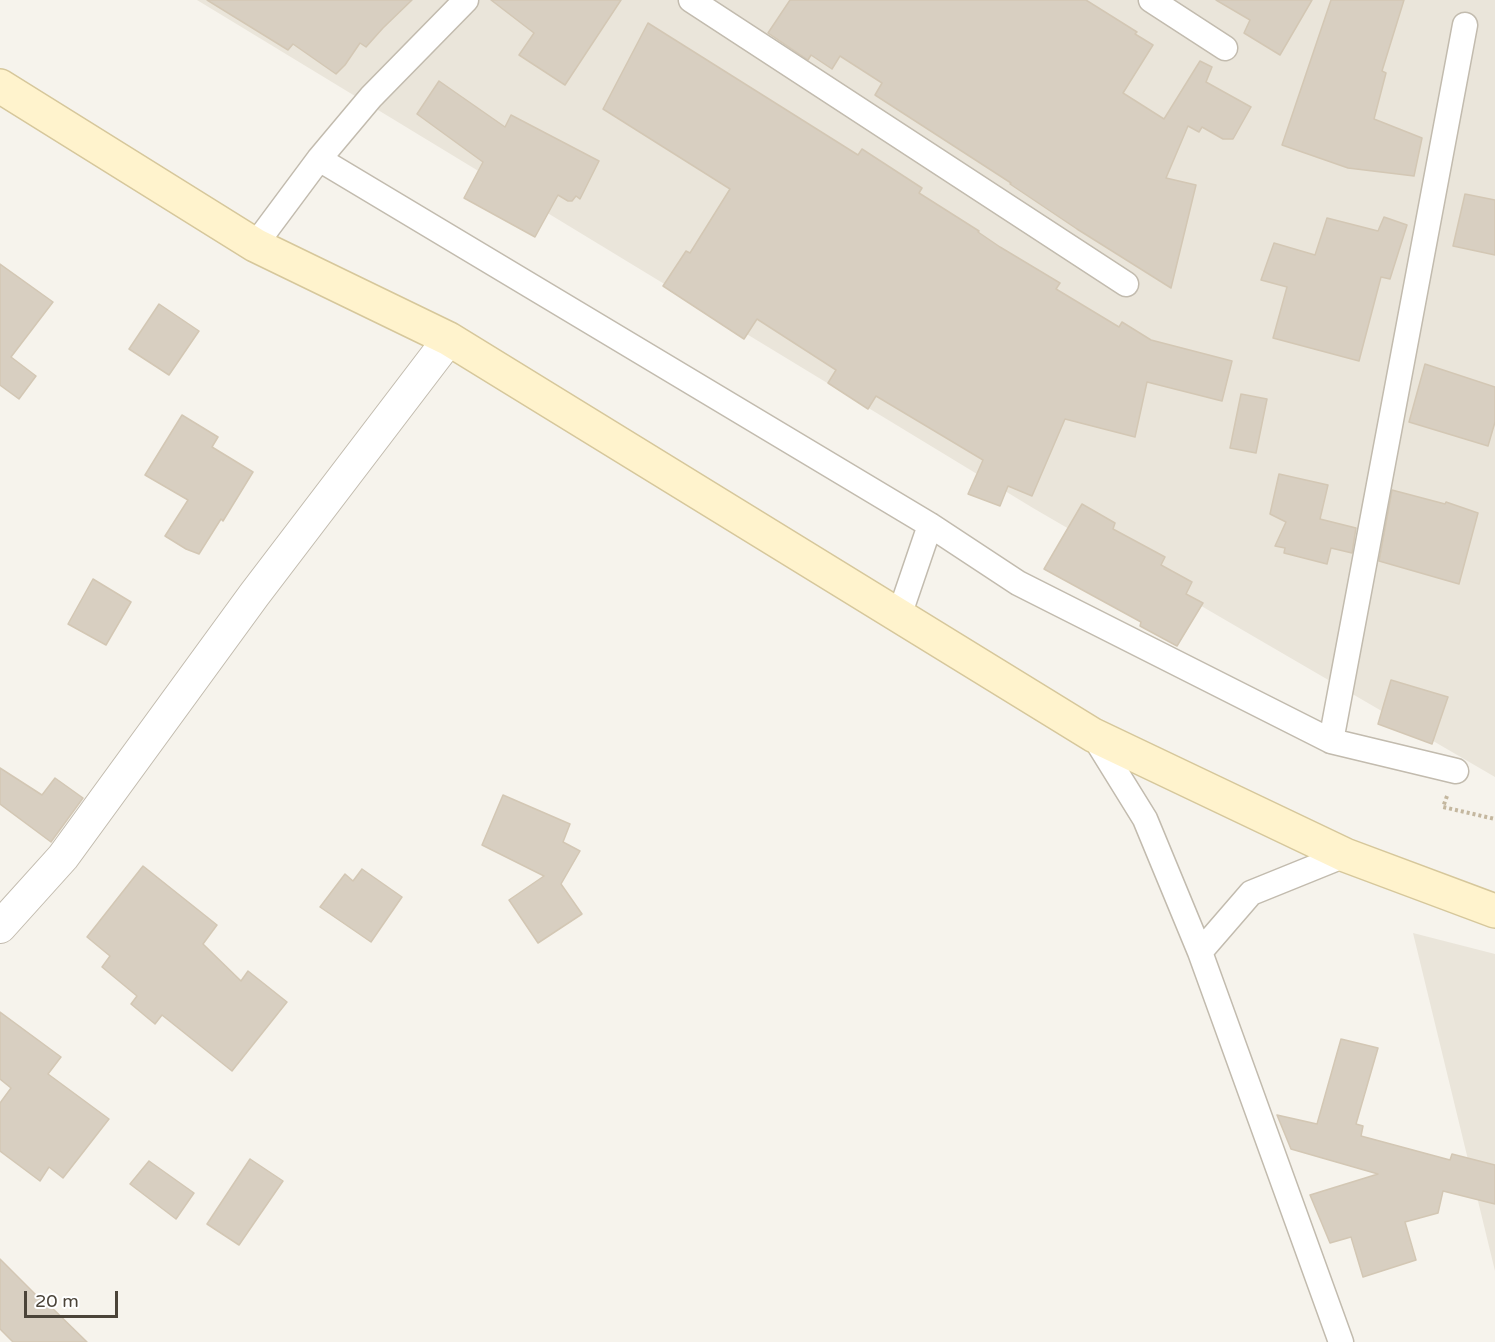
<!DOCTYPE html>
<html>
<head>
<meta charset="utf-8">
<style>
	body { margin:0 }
	#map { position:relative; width:1495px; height:1342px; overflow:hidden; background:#f6f3ec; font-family:"Varela Round",sans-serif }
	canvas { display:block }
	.scale { position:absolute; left:24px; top:1291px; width:94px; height:27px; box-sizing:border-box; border:3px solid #4b4439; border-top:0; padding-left:8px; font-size:18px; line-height:21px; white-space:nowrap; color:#4b4439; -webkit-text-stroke:4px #fff; paint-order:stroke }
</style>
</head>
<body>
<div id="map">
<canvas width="1495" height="1342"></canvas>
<div class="scale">20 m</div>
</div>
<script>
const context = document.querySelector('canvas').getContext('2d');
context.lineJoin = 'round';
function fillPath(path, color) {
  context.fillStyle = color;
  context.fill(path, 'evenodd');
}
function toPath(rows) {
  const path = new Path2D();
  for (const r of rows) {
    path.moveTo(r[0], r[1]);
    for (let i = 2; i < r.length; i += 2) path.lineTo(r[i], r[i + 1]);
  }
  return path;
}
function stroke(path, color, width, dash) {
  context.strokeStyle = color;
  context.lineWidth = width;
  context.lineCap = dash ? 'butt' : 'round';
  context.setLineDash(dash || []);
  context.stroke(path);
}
const residential = toPath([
	[197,0,1495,0,1495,777,1033,508],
	[1413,933,1495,954,1495,1271]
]);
const building = toPath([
	[207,0,412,0,383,28,366,47,360,43,345,65,336,74,293,44,288,50,207,0],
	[491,0,621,0,565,85,519,55,534,33,491,0],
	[790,0,1086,0,1137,32,1135,34,1153,45,1123,93,1164,119,1200,61,1212,67,1206,82,1251,107,1233,139,1223,139,1202,127,1199,132,1188,126,1166,178,1196,185,1171,288,1077,229,1010,184,1011,183,875,95,882,83,840,56,832,69,811,55,808,60,768,33,790,0],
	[1216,0,1312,0,1280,55,1244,33,1250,20,1216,0],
	[1331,0,1404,0,1382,71,1386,73,1374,119,1422,138,1414,176,1348,168,1282,145,1331,0],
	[648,23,858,155,862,149,922,188,919,193,979,231,978,232,1000,247,1060,283,1056,289,1119,327,1122,322,1151,340,1232,361,1222,401,1147,382,1135,437,1065,419,1032,496,1008,486,1000,506,968,494,983,460,876,396,868,409,828,383,836,370,757,319,744,339,663,286,686,251,690,253,730,189,603,109,648,23],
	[439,81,505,127,511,115,599,161,580,199,576,196,572,201,568,201,558,195,535,237,464,198,483,162,417,114,439,81],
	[1465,194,1495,200,1495,255,1453,246,1465,194],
	[1384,217,1407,225,1390,279,1381,277,1359,361,1273,338,1287,287,1261,280,1274,243,1315,255,1327,218,1378,231,1384,217],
	[0,264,53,302,11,357,36,376,19,399,0,385,0,264],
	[159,304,199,331,169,375,129,349,159,304],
	[1425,364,1495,387,1495,422,1488,446,1409,422,1425,364],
	[1241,394,1267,399,1256,453,1230,448,1241,394],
	[182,415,218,437,212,447,253,472,223,521,221,519,199,554,186,549,165,536,188,500,145,475,182,415],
	[1279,474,1328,485,1320,519,1356,528,1352,553,1331,548,1327,564,1284,553,1285,548,1275,546,1286,522,1270,514,1279,474],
	[1392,490,1445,504,1446,502,1478,513,1459,584,1379,561,1392,490],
	[1082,504,1115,523,1113,529,1165,557,1161,565,1192,582,1186,594,1203,603,1177,646,1140,626,1141,622,1044,569,1082,504],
	[93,579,131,602,106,645,68,624,93,579],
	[1391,680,1448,697,1432,744,1378,724,1391,680],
	[0,768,42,795,55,778,83,798,51,842,0,804,0,768],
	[503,795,570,824,563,842,580,851,561,884,582,914,538,943,509,900,544,876,482,845,503,795],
	[143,866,217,925,203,944,241,981,248,971,287,1002,232,1071,162,1015,155,1024,131,1004,137,996,102,967,110,956,87,937,143,866],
	[362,869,402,897,371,942,320,907,345,874,353,881,362,869],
	[0,1012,61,1057,48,1074,109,1119,63,1178,49,1167,40,1181,0,1151,0,1103,11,1088,0,1079,0,1012],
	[1341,1039,1378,1048,1356,1124,1363,1126,1361,1136,1450,1160,1452,1154,1495,1165,1495,1204,1443,1191,1438,1213,1405,1222,1416,1260,1363,1277,1351,1237,1330,1243,1310,1195,1378,1174,1291,1149,1277,1115,1317,1124,1341,1039],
	[250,1159,283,1181,239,1245,207,1224,250,1159],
	[149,1161,194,1193,176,1219,130,1184,149,1161],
	[0,1259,42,1301,44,1300,87,1342,13,1342,0,1329,0,1259]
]);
const path = toPath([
	[1447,796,1443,807,1495,819]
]);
const minor = toPath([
	[691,0,1126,284],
	[1151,0,1225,48],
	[319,159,930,525,1018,583,1331,741,1456,771],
	[255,245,319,159,371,97,466,0],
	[899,616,930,525],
	[1093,735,1145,819,1200,952,1341,1342],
	[1331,741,1465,25],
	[1200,952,1251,893,1345,855]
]);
const tertiary = toPath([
	[0,927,63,857,254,595,449,339]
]);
const secondary = toPath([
	[0,86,255,245,449,339,1093,735,1345,855,1495,911]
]);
fillPath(residential, '#eae5da');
fillPath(building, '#d8cfc1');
stroke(building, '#d3c7b4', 1.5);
stroke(minor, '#c2bbae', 27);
stroke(tertiary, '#c2bbae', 34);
stroke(secondary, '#d6c79b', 36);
stroke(path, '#c4b79f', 4, [3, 3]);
stroke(minor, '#fff', 24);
stroke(tertiary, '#fff', 32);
stroke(secondary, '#fff3cd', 33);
</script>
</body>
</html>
